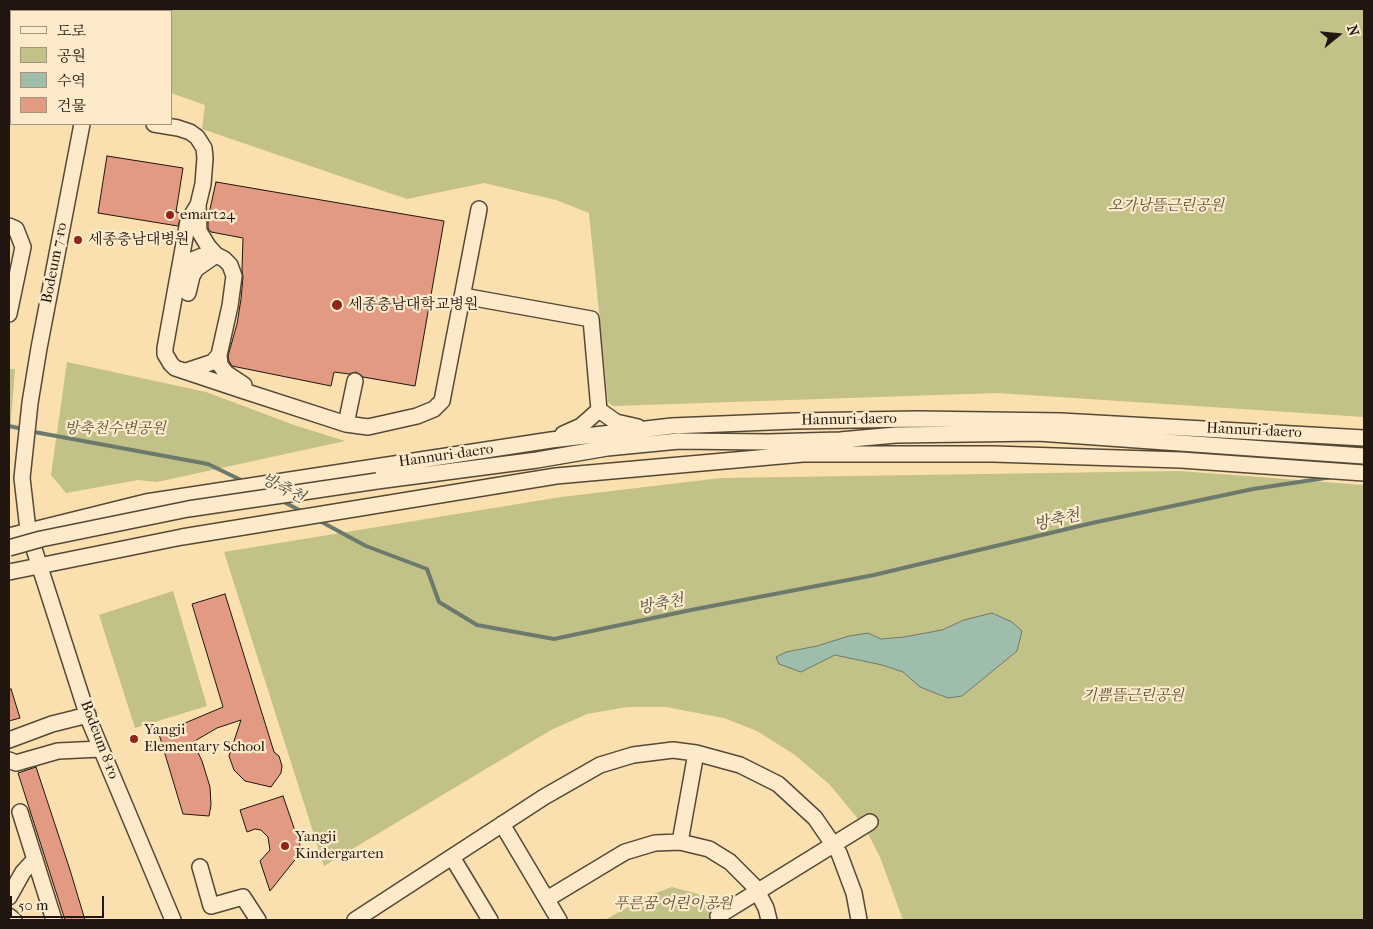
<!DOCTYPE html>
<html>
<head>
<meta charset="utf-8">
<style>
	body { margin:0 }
	#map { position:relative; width:1373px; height:929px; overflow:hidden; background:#fadfaf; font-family:"IM FELL French Canon","Noto Serif KR",serif }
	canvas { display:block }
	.frame { position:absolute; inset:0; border:10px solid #20160f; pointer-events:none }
	.legend { position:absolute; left:10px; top:10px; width:162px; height:115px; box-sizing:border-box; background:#fceacb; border:1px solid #a49580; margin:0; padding:6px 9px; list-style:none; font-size:15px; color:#20160f }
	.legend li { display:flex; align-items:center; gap:10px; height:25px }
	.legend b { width:25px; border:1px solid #a49580 }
	.north { position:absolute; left:1313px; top:10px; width:50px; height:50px; -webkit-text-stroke:4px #fceacb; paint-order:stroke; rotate:73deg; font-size:14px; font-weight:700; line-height:20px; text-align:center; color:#20160f }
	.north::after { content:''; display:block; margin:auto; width:18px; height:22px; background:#20160f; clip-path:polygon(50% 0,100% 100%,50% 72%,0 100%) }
	.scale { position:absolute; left:10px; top:896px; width:94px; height:22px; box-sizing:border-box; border:2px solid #20160f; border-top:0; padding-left:6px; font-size:15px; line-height:18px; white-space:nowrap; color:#20160f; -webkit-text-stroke:4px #fceacb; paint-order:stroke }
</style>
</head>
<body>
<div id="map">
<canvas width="1373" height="929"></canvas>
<div class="frame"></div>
<ul class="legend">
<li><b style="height:6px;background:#fceacb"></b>도로</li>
<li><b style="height:14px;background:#c2c188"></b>공원</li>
<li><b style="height:14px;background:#9ebdab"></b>수역</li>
<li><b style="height:14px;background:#e39a82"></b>건물</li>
</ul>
<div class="north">N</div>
<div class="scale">50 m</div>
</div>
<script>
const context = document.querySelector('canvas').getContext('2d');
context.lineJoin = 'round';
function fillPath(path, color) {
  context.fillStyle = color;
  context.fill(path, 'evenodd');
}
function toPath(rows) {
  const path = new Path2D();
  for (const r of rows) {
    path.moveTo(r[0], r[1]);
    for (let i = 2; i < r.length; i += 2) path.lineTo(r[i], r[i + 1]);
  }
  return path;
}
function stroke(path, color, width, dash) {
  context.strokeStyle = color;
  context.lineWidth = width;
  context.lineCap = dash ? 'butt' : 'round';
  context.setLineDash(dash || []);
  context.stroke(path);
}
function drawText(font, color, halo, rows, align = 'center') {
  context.font = font + ' "IM FELL French Canon","Noto Serif KR",serif';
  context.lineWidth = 4.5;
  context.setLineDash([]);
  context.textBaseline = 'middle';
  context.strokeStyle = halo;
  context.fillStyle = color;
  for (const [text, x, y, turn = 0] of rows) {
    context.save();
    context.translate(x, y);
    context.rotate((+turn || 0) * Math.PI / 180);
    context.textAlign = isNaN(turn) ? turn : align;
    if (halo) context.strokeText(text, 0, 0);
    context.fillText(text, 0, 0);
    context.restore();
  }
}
const green = toPath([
	[124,9,1364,9,1364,417,997,393,613,406,608,402,589,213,556,200,484,183,407,199,202,129,205,105,171,93,171,11,124,11],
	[67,362,206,392,294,425,345,441,157,482,138,480,66,493,51,475],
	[9,369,15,369,9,444],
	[1179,471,1364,485,1364,920,903,920,880,857,864,826,830,785,795,755,757,731,724,718,666,707,627,707,587,714,551,730,324,866,224,552,561,497,721,478],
	[173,591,207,706,135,728,99,615],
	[672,887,698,894,715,911,720,920,605,920,645,897]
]);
const water = toPath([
	[992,613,1012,622,1022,631,1017,651,962,696,948,698,920,687,903,672,882,665,835,655,801,672,779,664,776,657,786,652,817,646,849,636,868,633,881,639,904,637,942,630,964,620,992,613]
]);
const stream = toPath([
	[9,426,23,429],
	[29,431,208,464,243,481],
	[280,500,303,512],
	[318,520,366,546,427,569,439,602,477,625,554,639,691,610,874,575,1092,523,1253,489,1332,477]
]);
const building = toPath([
	[107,156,183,168,176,212,182,213,178,226,98,213,107,156],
	[216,182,444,221,415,386,363,377,356,372,349,374,334,372,331,386,232,366,229,361,228,356,237,324,241,299,243,277,242,270,243,238,211,232,208,228,208,218,216,182],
	[225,594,274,752,279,756,282,766,281,773,271,787,245,781,234,770,229,756,241,720,217,728,193,742,202,761,210,787,211,805,209,816,183,814,159,734,223,707,192,604,225,594],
	[11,689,20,718,9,721,9,690,11,689],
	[36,767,70,870,85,920,65,920,18,773,36,767],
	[283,796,302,851,270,891,260,861,270,850,268,837,261,830,255,829,247,832,240,810,283,796]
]);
const minor = toPath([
	[20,11,20,9],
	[96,11,96,9],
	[9,50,11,50],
	[9,112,11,112],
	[82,124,39,348,30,403,22,478,28,530,89,720,173,920],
	[154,124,178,128,190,132,197,137,204,148,205,158,203,184,198,205,188,221,165,348,165,354,171,364,175,368,241,390,346,424,368,427,417,416,434,409,442,401,479,209],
	[9,226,16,229,23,247,9,314],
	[179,270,192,260,202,256,216,255,224,259,230,265,234,276,230,306,219,355,213,362,186,371],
	[188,293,192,276,196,269,216,255,208,246,199,231,198,205],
	[463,296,591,319,599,410],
	[219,355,220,365,226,373,244,385],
	[346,424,355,381],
	[563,434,581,426,599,410,616,422,638,427],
	[377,481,537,460,607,448,679,441,768,442,840,440,896,435,1038,433,1364,456],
	[9,536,146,502,551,440,672,426,794,421,918,419,1061,421,1364,438],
	[9,572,182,537,556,476,803,454,993,454,1181,460,1364,473],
	[9,740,52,724,88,715],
	[9,760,16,763,58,751,101,749],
	[20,812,54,920],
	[502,824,559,920],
	[680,842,696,753],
	[452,857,490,920],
	[200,867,211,906,243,897,258,920],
	[9,897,23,872,35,859],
	[547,899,625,852,655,843,680,842,709,849,730,862,755,887,766,908,769,920],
	[9,916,14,920],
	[718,916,870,822],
	[355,920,544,797,600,765,633,755,673,750,696,753,740,765,778,784,815,818,839,853,854,893,859,920]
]);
const minorBridge = toPath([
	[9,548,41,539,188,509,377,481]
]);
const markers = [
	[170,215,5,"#8f2418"],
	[78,240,5,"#8f2418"],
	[337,305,6,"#8f2418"],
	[134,739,5,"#8f2418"],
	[285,846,5,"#8f2418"]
];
const parkNames = [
	["오가낭뜰근린공원",1166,206],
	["방축천수변공원",115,429],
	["기쁨뜰근린공원",1133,696],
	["푸른꿈 어린이공원",673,904]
];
const poiNames = [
	["emart24",180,215],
	["세종충남대병원",88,240],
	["세종충남대학교병원",348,305],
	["Yangji",144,730],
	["Elementary School",144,747],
	["Yangji",295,837],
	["Kindergarten",295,854]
];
const streetNames = [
	["Bodeum 7-ro",55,263,-79],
	["Hannuri-daero",849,420,-1],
	["Hannuri-daero",1254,431,3],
	["Hannuri-daero",446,456,-8],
	["Bodeum 8-ro",99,740,69]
];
const waterNames = [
	["방축천",283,489,27],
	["방축천",1057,521,-13],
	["방축천",661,605,-11]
];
fillPath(green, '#c2c188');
fillPath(water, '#9ebdab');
stroke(water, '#6c7a6d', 1);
stroke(stream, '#6c7a6d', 4);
fillPath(building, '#e39a82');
stroke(building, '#20160f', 1);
stroke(minor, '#564837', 18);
stroke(minor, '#fceacb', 15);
stroke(minorBridge, '#564837', 18, []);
stroke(minorBridge, '#fceacb', 15);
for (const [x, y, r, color] of markers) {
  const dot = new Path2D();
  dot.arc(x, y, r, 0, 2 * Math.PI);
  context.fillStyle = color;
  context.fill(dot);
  stroke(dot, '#fceacb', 2);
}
drawText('italic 15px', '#595239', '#fceacb', parkNames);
drawText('15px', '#20160f', '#fceacb', poiNames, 'left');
drawText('15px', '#20160f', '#fceacb', streetNames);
drawText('italic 16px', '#4c5046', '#fceacb', waterNames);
</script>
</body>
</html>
